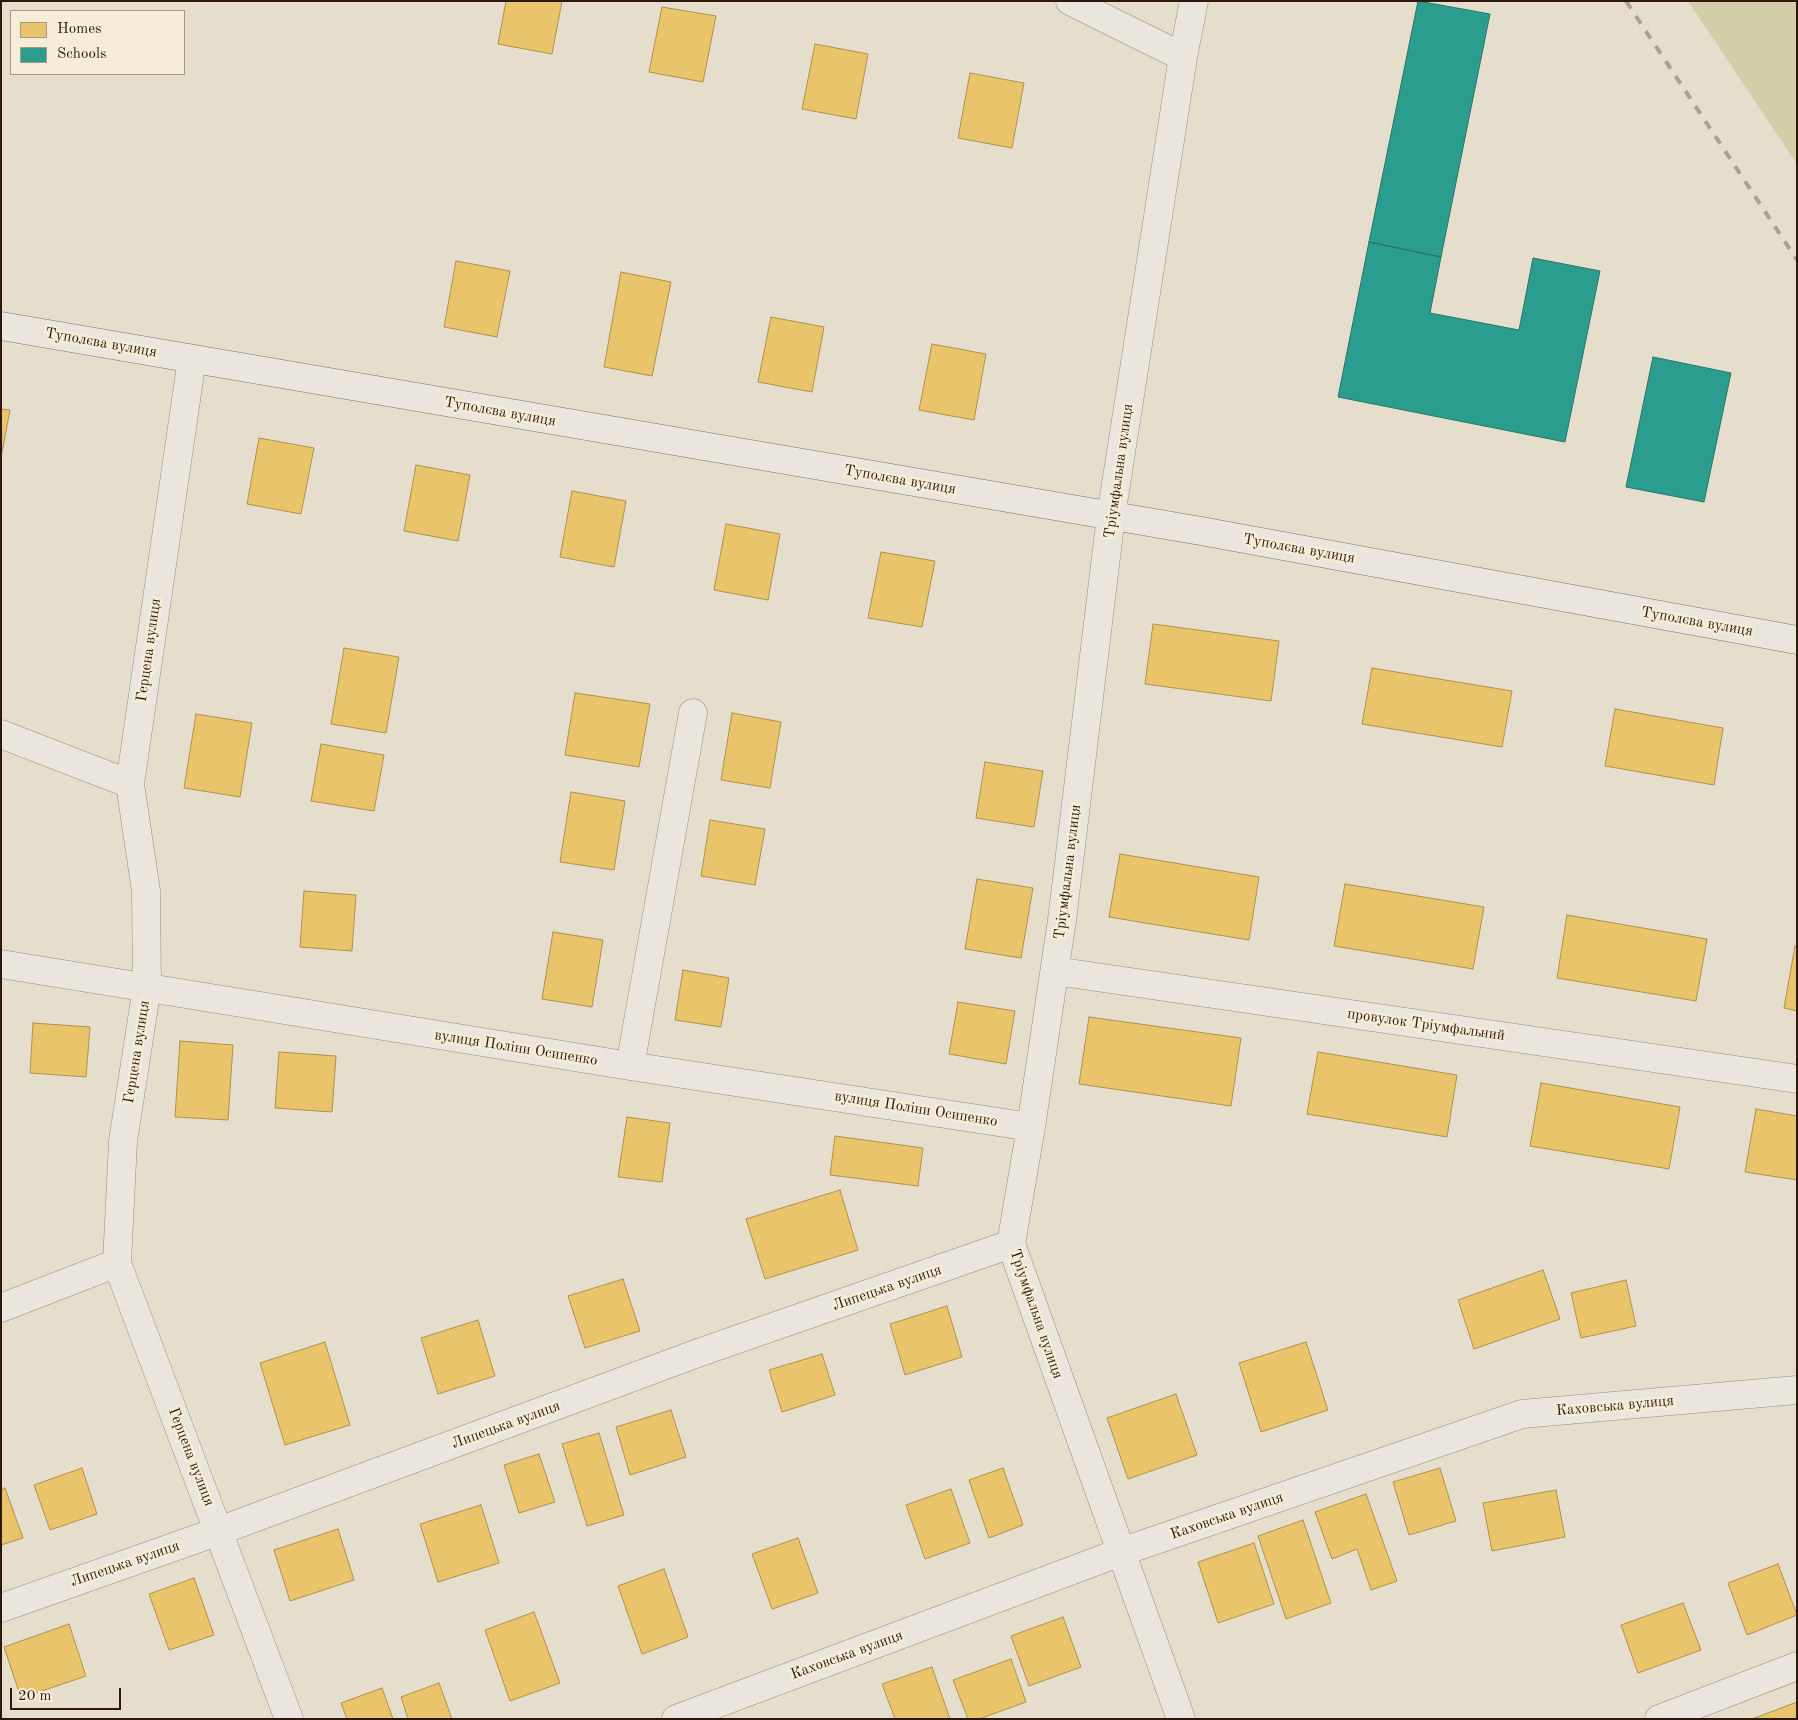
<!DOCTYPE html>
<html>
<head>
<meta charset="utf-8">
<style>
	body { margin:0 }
	#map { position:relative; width:1798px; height:1720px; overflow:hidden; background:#e6decc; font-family:"Old Standard TT",serif }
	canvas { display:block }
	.frame { position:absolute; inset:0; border:2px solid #2e180e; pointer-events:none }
	.legend { position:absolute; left:10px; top:10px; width:175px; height:65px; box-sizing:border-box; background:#f5edd7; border:1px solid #a59887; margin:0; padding:6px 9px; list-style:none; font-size:15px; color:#2e180e }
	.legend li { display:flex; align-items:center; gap:10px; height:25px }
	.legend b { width:25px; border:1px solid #a59887 }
	.scale { position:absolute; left:10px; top:1688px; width:111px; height:22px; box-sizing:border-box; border:2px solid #2e180e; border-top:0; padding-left:6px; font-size:15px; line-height:18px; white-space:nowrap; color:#2e180e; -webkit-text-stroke:4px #f5edd7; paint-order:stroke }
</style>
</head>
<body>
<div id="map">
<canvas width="1798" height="1720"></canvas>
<div class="frame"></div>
<ul class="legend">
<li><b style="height:14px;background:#e9c46a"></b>Homes</li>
<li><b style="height:14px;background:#2a9d8f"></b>Schools</li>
</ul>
<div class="scale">20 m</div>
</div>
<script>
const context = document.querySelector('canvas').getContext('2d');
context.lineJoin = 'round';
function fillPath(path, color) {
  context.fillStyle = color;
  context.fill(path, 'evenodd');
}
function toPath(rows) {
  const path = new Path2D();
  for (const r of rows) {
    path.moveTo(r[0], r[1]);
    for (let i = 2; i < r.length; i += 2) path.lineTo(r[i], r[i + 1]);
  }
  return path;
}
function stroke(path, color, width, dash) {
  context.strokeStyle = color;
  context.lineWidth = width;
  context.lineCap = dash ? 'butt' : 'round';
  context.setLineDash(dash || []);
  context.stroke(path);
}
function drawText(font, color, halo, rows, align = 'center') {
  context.font = font + ' "Old Standard TT",serif';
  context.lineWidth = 5;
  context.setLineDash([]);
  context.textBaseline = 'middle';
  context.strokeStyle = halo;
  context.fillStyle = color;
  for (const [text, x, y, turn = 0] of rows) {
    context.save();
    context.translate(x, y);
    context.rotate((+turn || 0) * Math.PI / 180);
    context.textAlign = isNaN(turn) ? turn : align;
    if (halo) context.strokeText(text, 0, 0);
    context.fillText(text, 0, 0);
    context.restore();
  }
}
const green = toPath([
	[1688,1,1797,1,1797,164]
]);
const homes = toPath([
	[506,1,562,1,552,54,498,44,506,1],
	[662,7,716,16,703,82,649,72,662,7],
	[815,44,868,54,856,119,802,109,815,44],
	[970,73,1024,83,1012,148,958,138,970,73],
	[456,261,510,271,497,337,444,327,456,261],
	[621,272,671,282,652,376,604,367,621,272],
	[771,317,824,327,812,392,758,382,771,317],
	[932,344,986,354,974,420,919,410,932,344],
	[1,409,10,410,1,458,1,409],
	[259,438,314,448,301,514,247,504,259,438],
	[416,465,470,475,458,541,404,531,416,465],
	[572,491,626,501,614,567,560,557,572,491],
	[726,524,780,534,768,600,714,590,726,524],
	[881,552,935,561,922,627,868,618,881,552],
	[1153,624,1279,641,1271,701,1145,684,1153,624],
	[344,648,399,657,386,733,331,724,344,648],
	[1372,668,1512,691,1502,747,1362,724,1372,668],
	[575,693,650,704,639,767,565,755,575,693],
	[1615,709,1723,728,1714,785,1605,766,1615,709],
	[732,713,781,722,770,788,721,780,732,713],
	[196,714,252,723,240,797,184,788,196,714],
	[321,744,384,755,374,811,311,801,321,744],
	[985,762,1043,771,1034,827,976,818,985,762],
	[571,792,625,801,614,870,560,862,571,792],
	[710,820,765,829,755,885,701,876,710,820],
	[1120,854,1259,877,1249,940,1109,917,1120,854],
	[977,879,1033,888,1021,958,965,949,977,879],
	[1345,884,1484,907,1473,969,1334,946,1345,884],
	[304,891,356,895,352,951,300,947,304,891],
	[1567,915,1707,939,1696,1001,1557,978,1567,915],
	[553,932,603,940,592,1007,542,999,553,932],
	[1795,946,1797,947,1797,1011,1784,1008,1795,946],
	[683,970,729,978,721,1027,675,1020,683,970],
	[958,1002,1015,1011,1006,1064,949,1054,958,1002],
	[1089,1017,1241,1038,1231,1106,1079,1084,1089,1017],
	[33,1023,90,1027,86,1077,30,1073,33,1023],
	[180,1041,233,1045,228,1120,175,1117,180,1041],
	[279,1052,336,1056,332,1112,275,1108,279,1052],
	[1318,1052,1457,1075,1447,1137,1307,1114,1318,1052],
	[1541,1083,1680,1107,1669,1169,1530,1146,1541,1083],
	[1756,1109,1797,1116,1797,1180,1745,1172,1756,1109],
	[627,1117,670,1123,662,1182,618,1177,627,1117],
	[835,1136,923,1148,918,1186,830,1175,835,1136],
	[840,1190,858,1250,765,1279,746,1219,840,1190],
	[1543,1270,1560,1319,1474,1349,1458,1300,1543,1270],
	[623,1279,640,1331,585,1348,568,1296,623,1279],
	[1626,1280,1636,1326,1581,1338,1571,1293,1626,1280],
	[947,1306,962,1357,905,1375,890,1324,947,1306],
	[478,1320,495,1376,438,1394,421,1338,478,1320],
	[325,1342,350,1425,285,1445,260,1363,325,1342],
	[1306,1342,1328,1410,1261,1432,1239,1363,1306,1342],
	[822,1354,835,1395,782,1412,769,1370,822,1354],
	[1176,1394,1197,1455,1128,1479,1107,1418,1176,1394],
	[671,1410,686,1457,630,1475,616,1427,671,1410],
	[599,1433,624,1515,587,1526,562,1444,599,1433],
	[539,1454,555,1502,519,1513,504,1465,539,1454],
	[82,1468,97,1514,50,1530,34,1485,82,1468],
	[1003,1468,1023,1525,989,1538,969,1480,1003,1468],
	[1440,1468,1456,1521,1409,1535,1393,1482,1440,1468],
	[5,1488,23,1538,1,1545,1,1490,5,1488],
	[951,1489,970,1543,925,1559,906,1505,951,1489],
	[1556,1490,1565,1537,1492,1551,1483,1503,1556,1490],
	[1366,1494,1397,1581,1371,1590,1357,1549,1332,1559,1315,1512,1366,1494],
	[481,1505,499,1563,438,1582,420,1524,481,1505],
	[1303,1520,1331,1603,1286,1619,1258,1536,1303,1520],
	[338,1529,354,1580,290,1601,274,1550,338,1529],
	[798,1538,818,1593,772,1609,752,1554,798,1538],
	[1254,1543,1274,1604,1218,1623,1198,1562,1254,1543],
	[1778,1564,1797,1615,1747,1635,1728,1583,1778,1564],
	[664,1569,688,1637,642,1654,618,1586,664,1569],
	[194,1578,214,1635,169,1650,149,1594,194,1578],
	[1683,1603,1701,1650,1638,1673,1621,1625,1683,1603],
	[534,1612,560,1683,510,1701,485,1630,534,1612],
	[1063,1617,1081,1667,1029,1686,1011,1636,1063,1617],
	[69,1624,86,1676,21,1698,4,1647,69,1624],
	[1011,1659,1026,1702,979,1719,968,1719,953,1680,1011,1659],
	[932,1667,950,1719,895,1719,882,1684,932,1667],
	[439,1683,452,1719,408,1719,401,1697,439,1683],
	[382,1688,393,1719,347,1719,341,1703,382,1688],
	[1797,1702,1797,1719,1752,1719,1797,1702]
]);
const schools = toPath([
	[1418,1,1490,14,1441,257,1369,242,1418,1],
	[1369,242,1441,257,1430,313,1519,330,1533,258,1600,271,1565,442,1338,397,1369,242],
	[1653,357,1731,373,1704,502,1626,487,1653,357]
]);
const street = toPath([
	[1070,1,1183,57],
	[192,359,130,784,146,891,147,987,123,1141,117,1263,289,1719],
	[1,734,130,784],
	[1,964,630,1066,1031,1127],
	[1055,971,1797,1079],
	[630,1066,693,713],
	[1,1308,117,1263],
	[1,1608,219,1531,698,1353,1011,1244],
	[676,1719,1121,1552,1522,1414,1797,1390],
	[1181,1719,1011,1244,1031,1127,1062,920,1111,516,1183,57,1194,1],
	[1659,1719,1797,1666]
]);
const secondary = toPath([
	[1,326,1201,531,1797,640]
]);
const rail = toPath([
	[1626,1,1797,260]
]);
const streetNames = [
	["Туполєва вулиця",101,343,10],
	["Туполєва вулиця",500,412,10],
	["Тріумфальна вулиця",1119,471,-82],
	["Туполєва вулиця",900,480,10],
	["Туполєва вулиця",1299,549,10],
	["Туполєва вулиця",1697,622,10],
	["Герцена вулиця",149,650,-82],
	["Тріумфальна вулиця",1068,872,-83],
	["провулок Тріумфальний",1426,1025,8],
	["вулиця Поліни Осипенко",516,1048,9],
	["Герцена вулиця",137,1052,-81],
	["вулиця Поліни Осипенко",916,1109,9],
	["Липецька вулиця",887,1288,-19],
	["Тріумфальна вулиця",1036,1314,71],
	["Каховська вулиця",1615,1406,-5],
	["Липецька вулиця",506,1425,-20],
	["Герцена вулиця",191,1457,69],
	["Каховська вулиця",1227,1516,-19],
	["Липецька вулиця",125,1564,-19],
	["Каховська вулиця",847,1655,-20]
];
fillPath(green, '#d2cea9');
fillPath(homes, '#e9c46a');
stroke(homes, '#b1904e', 1);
fillPath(schools, '#2a9d8f');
stroke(schools, '#2b7568', 1);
stroke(street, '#958e82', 29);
stroke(secondary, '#7b7369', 29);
stroke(street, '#eae6de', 28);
stroke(secondary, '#eae6de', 28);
stroke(rail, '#a6a29a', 4, [9, 9]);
drawText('15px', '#2e180e', '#f5edd7', streetNames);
</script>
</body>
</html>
